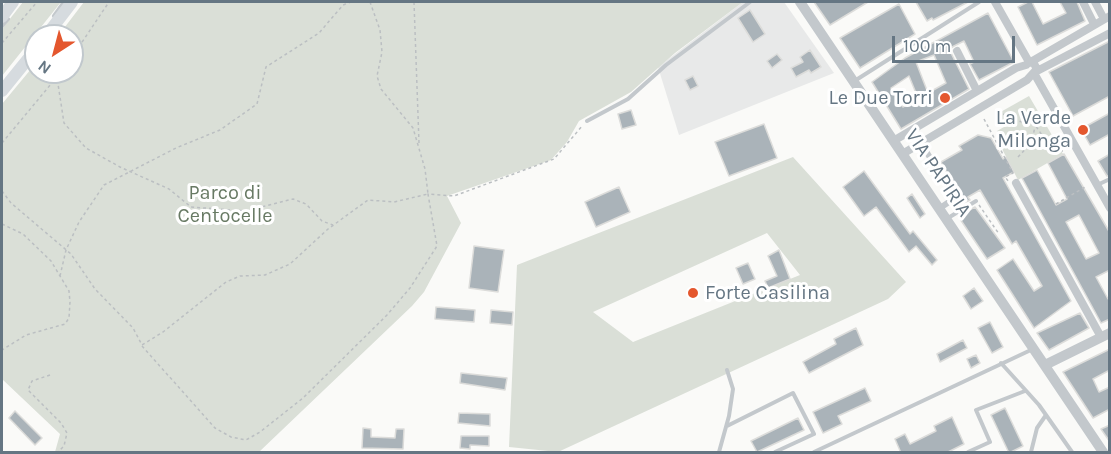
<!DOCTYPE html>
<html>
<head>
<meta charset="utf-8">
<style>
	body { margin:0 }
	#map { position:relative; width:1111px; height:454px; overflow:hidden; background:#fafaf8; font-family:Karla,sans-serif }
	canvas { display:block }
	.frame { position:absolute; inset:0; border:3px solid #657683; pointer-events:none }
	.north { position:absolute; left:24px; top:24px; width:60px; height:60px; box-sizing:border-box; background:#fff; border:2px solid #c1c8cd; border-radius:50%; rotate:216deg; font-size:16px; font-weight:700; line-height:24px; text-align:center; color:#657683 }
	.north::after { content:''; display:block; margin:auto; width:21px; height:27px; background:#e4572e; clip-path:polygon(50% 0,100% 100%,50% 72%,0 100%) }
	.scale { position:absolute; left:892px; top:36px; width:123px; height:27px; box-sizing:border-box; border:3px solid #657683; border-top:0; padding-left:8px; font-size:18px; line-height:21px; white-space:nowrap; color:#657683; -webkit-text-stroke:4px #fff; paint-order:stroke }
</style>
</head>
<body>
<div id="map">
<canvas width="1111" height="454"></canvas>
<div class="frame"></div>
<div class="north">N</div>
<div class="scale">100 m</div>
</div>
<script>
const context = document.querySelector('canvas').getContext('2d');
context.lineJoin = 'round';
function fillPath(path, color) {
  context.fillStyle = color;
  context.fill(path, 'evenodd');
}
function toPath(rows) {
  const path = new Path2D();
  for (const r of rows) {
    path.moveTo(r[0], r[1]);
    for (let i = 2; i < r.length; i += 2) path.lineTo(r[i], r[i + 1]);
  }
  return path;
}
function stroke(path, color, width, dash) {
  context.strokeStyle = color;
  context.lineWidth = width;
  context.lineCap = dash ? 'butt' : 'round';
  context.setLineDash(dash || []);
  context.stroke(path);
}
function drawText(font, color, halo, rows, align = 'center') {
  context.font = font + ' Karla,sans-serif';
  context.lineWidth = 6;
  context.setLineDash([]);
  context.textBaseline = 'middle';
  context.strokeStyle = halo;
  context.fillStyle = color;
  for (const [text, x, y, turn = 0] of rows) {
    context.save();
    context.translate(x, y);
    context.rotate((+turn || 0) * Math.PI / 180);
    context.textAlign = isNaN(turn) ? turn : align;
    if (halo) context.strokeText(text, 0, 0);
    context.fillText(text, 0, 0);
    context.restore();
  }
}
const built = toPath([
	[743,2,784,2,834,73,679,135,658,67]
]);
const green = toPath([
	[23,2,61,2,2,76,2,29],
	[84,2,743,2,675,53,631,92,579,121,567,142,551,160,447,196,461,223,424,292,412,306,259,452,55,452,60,434,2,379,2,104,36,63,36,72,72,72,72,36,58,36],
	[1029,96,1063,154,1018,180,998,141,1001,139,997,131,1004,127,997,114],
	[793,157,906,282,888,299,558,452,509,447,517,265],
	[767,233,800,275,633,342,593,312]
]);
const building = toPath([
	[814,2,868,2,830,25,814,2],
	[916,2,968,2,933,20,932,18,927,21,916,2],
	[1028,2,1032,2,1043,24,1066,13,1060,2,1077,2,1085,21,1037,45,1018,7,1028,2],
	[899,4,915,34,860,68,840,38,899,4],
	[750,10,765,34,753,42,738,18,750,10],
	[988,13,1014,62,979,80,970,64,974,62,964,41,954,46,949,49,969,89,901,129,872,82,905,58,988,13],
	[934,55,946,83,928,93,916,62,934,55],
	[909,76,918,98,903,107,891,88,909,76],
	[1110,41,1110,96,1073,116,1049,72,1110,41],
	[810,50,821,67,811,73,809,70,796,77,791,68,803,62,800,57,810,50],
	[777,54,782,60,772,68,767,61,777,54],
	[693,76,698,86,690,90,685,80,693,76],
	[631,110,636,125,622,129,618,114,631,110],
	[1110,113,1110,134,1090,145,1081,129,1110,113],
	[764,124,777,158,729,176,715,142,764,124],
	[978,135,991,138,1003,159,1006,157,1014,172,1003,178,1071,301,1034,328,997,270,1013,259,1034,291,1042,286,1016,241,1012,244,980,190,968,197,970,200,964,203,941,162,962,150,959,146,978,135],
	[1064,154,1110,233,1110,270,1096,277,1108,299,1110,298,1110,319,1101,323,1022,178,1037,170,1056,205,1067,199,1048,163,1064,154],
	[1079,215,1099,253,1086,259,1066,222,1079,215],
	[1110,154,1110,175,1107,176,1098,161,1110,154],
	[864,171,910,234,913,231,937,260,932,265,916,246,909,252,876,207,864,216,843,187,864,171],
	[619,187,630,212,596,227,585,202,619,187],
	[912,194,925,214,920,218,907,198,912,194],
	[975,207,1005,248,987,259,958,216,975,207],
	[474,246,504,250,498,292,469,288,474,246],
	[779,250,790,279,768,288,765,281,777,276,768,256,779,250],
	[748,263,755,279,743,284,736,268,748,263],
	[974,288,983,301,971,309,963,296,974,288],
	[436,307,475,310,474,322,435,319,436,307],
	[491,310,513,312,512,325,490,323,491,310],
	[1080,313,1089,328,1049,350,1037,333,1080,313],
	[990,322,1003,347,992,353,978,328,990,322],
	[856,328,863,345,809,373,803,362,836,344,834,339,856,328],
	[963,340,967,348,940,362,937,354,963,340],
	[1110,349,1110,370,1093,379,1099,392,1110,387,1110,409,1093,418,1063,372,1110,349],
	[976,355,980,363,971,368,967,359,976,355],
	[461,373,507,378,505,390,460,383,461,373],
	[865,388,871,401,838,416,842,424,823,433,813,412,865,388],
	[1005,408,1023,446,1009,453,991,415,1005,408],
	[15,411,42,438,35,445,9,418,15,411],
	[459,413,490,414,490,426,458,423,459,413],
	[952,417,964,444,946,453,901,453,895,439,905,434,910,444,936,431,934,426,952,417],
	[798,418,804,430,757,452,751,441,798,418],
	[1110,425,1110,442,1101,429,1110,425],
	[363,428,371,429,371,437,395,438,396,429,404,429,403,449,362,448,363,428],
	[461,436,489,436,489,446,470,445,470,449,460,448,461,436]
]);
const path = toPath([
	[414,2,419,143],
	[2,43,37,2],
	[72,57,109,2],
	[59,74,58,84,64,123,86,148,120,167,169,189,191,207,245,211,293,199,306,204,322,221,333,225],
	[998,111,1014,120,1035,125,1049,145,1055,150,1063,151],
	[984,119,1013,173,1005,177,1009,182],
	[2,143,61,72],
	[1018,157,1032,142,1035,126],
	[2,191,11,203,71,254,95,289,133,328,142,345,163,332,226,282,240,276,265,275,290,264,328,229,368,200,394,202,428,194,425,169,413,128,381,89,377,76,382,52,380,30,370,2],
	[1056,204,1087,186],
	[979,205,999,234],
	[2,224,23,234,51,261,69,291,70,302,69,318,65,324,26,335,2,350],
	[60,276,66,250,79,222,104,185,176,148,220,130,257,104,266,67,319,33,343,5,351,2],
	[142,346,215,428,231,437,246,440,260,432,303,398,387,315,410,288,437,246,428,194,454,196,554,159,583,125],
	[50,375,32,381,28,390,61,423,67,433,64,446,58,452]
]);
const service = toPath([
	[54,16,64,2],
	[2,26,8,19],
	[30,47,36,39],
	[856,80,979,2],
	[587,121,628,99,666,65,750,2],
	[1097,185,1110,179],
	[948,218,976,201],
	[1001,363,1039,405,1072,452],
	[727,426,793,393,814,434,775,452],
	[719,452,729,416,733,389,727,370],
	[814,452,1033,349],
	[968,452,990,442,976,410,1025,391],
	[1031,452,1037,428,1046,415]
]);
const pedestrian = toPath([
	[921,143,955,198,940,208]
]);
const minor = toPath([
	[995,2,1029,62],
	[1083,2,1094,24],
	[1095,2,1104,19],
	[957,51,977,91],
	[1029,63,1110,16],
	[1037,71,1110,33],
	[1034,73,1110,208],
	[895,140,1016,68,1026,65],
	[904,153,1027,80,1037,69,1033,62],
	[1016,183,1101,337]
]);
const tertiary = toPath([
	[800,2,1103,452],
	[1045,365,1110,333]
]);
const primary = toPath([
	[2,17,13,2],
	[46,36,72,2],
	[2,91,36,49]
]);
const markers = [
	[945,98,6,"#e4572e"],
	[1083,130,6,"#e4572e"],
	[693,293,6,"#e4572e"]
];
const poiNames = [
	["Le Due Torri",933,98],
	["La Verde",1071,118],
	["Milonga",1071,141],
	["Forte Casilina",705,293,"left"]
];
const streetNames = [
	["VIA PAPIRIA",938,173,56]
];
const parkNames = [
	["Parco di",225,193],
	["Centocelle",225,216]
];
fillPath(built, '#e8e9e9');
fillPath(green, '#dadfd7');
fillPath(building, '#aab3b9');
stroke(building, '#dcdcda', 1.5);
stroke(path, '#bbbfc2', 1.5, [3, 3]);
stroke(service, '#c3c8cc', 4);
stroke(pedestrian, '#c3c8cc', 6);
stroke(minor, '#c3c8cc', 8);
stroke(tertiary, '#c3c8cc', 10);
stroke(primary, '#d6dbdf', 12);
for (const [x, y, r, color] of markers) {
  const dot = new Path2D();
  dot.arc(x, y, r, 0, 2 * Math.PI);
  context.fillStyle = color;
  context.fill(dot);
  stroke(dot, '#fff', 2);
}
drawText('20px', '#657683', '#fff', poiNames, 'right');
drawText('20px', '#657683', '#fff', streetNames);
drawText('20px', '#687a64', '#fff', parkNames);
</script>
</body>
</html>
